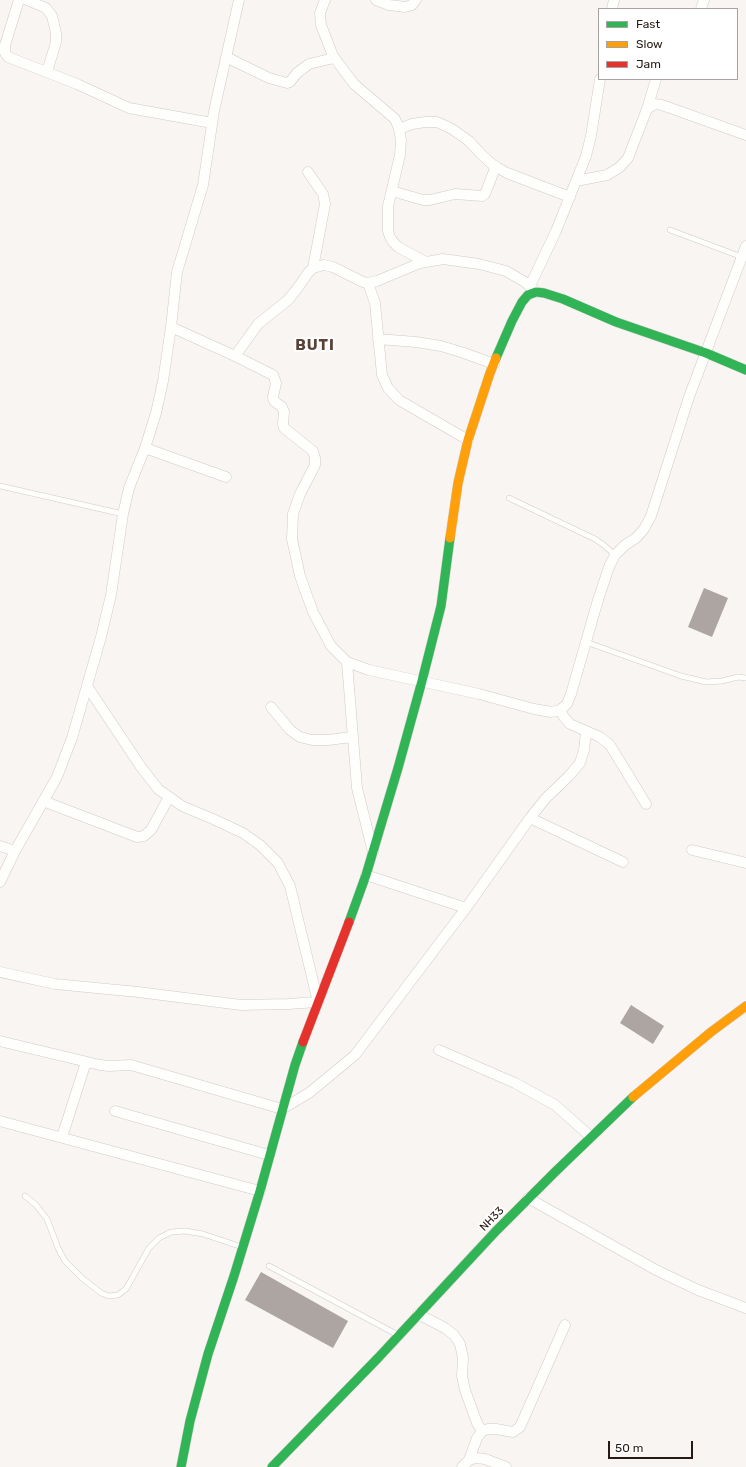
<!DOCTYPE html>
<html>
<head>
<meta charset="utf-8">
<style>
	body { margin:0 }
	#map { position:relative; width:746px; height:1467px; overflow:hidden; background:#f9f5f3; font-family:Rubik,sans-serif }
	canvas { display:block }
	.legend { position:absolute; left:598px; top:8px; width:140px; height:72px; box-sizing:border-box; background:#fff; border:1px solid #a8a3a1; margin:0; padding:5px 7px; list-style:none; font-size:12px; color:#251a15 }
	.legend li { display:flex; align-items:center; gap:8px; height:20px }
	.legend b { width:20px; border:1px solid #a8a3a1 }
	.scale { position:absolute; left:608px; top:1441px; width:85px; height:18px; box-sizing:border-box; border:2px solid #251a15; border-top:0; padding-left:5px; font-size:12px; line-height:14px; white-space:nowrap; color:#251a15; -webkit-text-stroke:3px #fff; paint-order:stroke }
</style>
</head>
<body>
<div id="map">
<canvas width="746" height="1467"></canvas>
<ul class="legend">
<li><b style="height:5px;background:#30b455"></b>Fast</li>
<li><b style="height:5px;background:#ff9f0a"></b>Slow</li>
<li><b style="height:5px;background:#e5322d"></b>Jam</li>
</ul>
<div class="scale">50 m</div>
</div>
<script>
const context = document.querySelector('canvas').getContext('2d');
context.lineJoin = 'round';
function fillPath(path, color) {
  context.fillStyle = color;
  context.fill(path, 'evenodd');
}
function toPath(rows) {
  const path = new Path2D();
  for (const r of rows) {
    path.moveTo(r[0], r[1]);
    for (let i = 2; i < r.length; i += 2) path.lineTo(r[i], r[i + 1]);
  }
  return path;
}
function stroke(path, color, width, dash) {
  context.strokeStyle = color;
  context.lineWidth = width;
  context.lineCap = dash ? 'butt' : 'round';
  context.setLineDash(dash || []);
  context.stroke(path);
}
function drawText(font, color, halo, rows, align = 'center') {
  context.font = font + ' Rubik,sans-serif';
  context.lineWidth = 4;
  context.setLineDash([]);
  context.textBaseline = 'middle';
  context.strokeStyle = halo;
  context.fillStyle = color;
  for (const [text, x, y, turn = 0] of rows) {
    context.save();
    context.translate(x, y);
    context.rotate((+turn || 0) * Math.PI / 180);
    context.textAlign = isNaN(turn) ? turn : align;
    if (halo) context.strokeText(text, 0, 0);
    context.fillText(text, 0, 0);
    context.restore();
  }
}
const building = toPath([
	[704,588,728,598,712,637,688,627],
	[631,1005,664,1026,653,1044,620,1023],
	[261,1272,348,1321,333,1348,245,1300]
]);
const lane = toPath([
	[670,230,742,257],
	[0,486,123,514],
	[509,498,595,539,605,546,615,555],
	[586,642,681,676,706,682,722,681,738,677,746,678],
	[25,1196,36,1205,47,1219,58,1248,65,1261,82,1278,101,1293,109,1296,118,1295,126,1289,149,1248,159,1238,171,1232,185,1231,203,1234,242,1247],
	[269,1266,398,1335]
]);
const street = toPath([
	[19,0,5,45,5,53,8,57,77,84,129,108,212,123],
	[27,0,46,8,52,16,56,33,56,42,47,72],
	[325,0,320,13,321,25,333,56,354,84,395,119,399,129,401,140,400,155,388,206,388,231,390,237,393,242,398,247,426,262],
	[376,0,389,5,405,7,412,5,416,0],
	[612,9,614,0],
	[701,9,704,0],
	[226,57,269,78,287,83,290,82,297,73,309,64,334,58],
	[647,109,656,79],
	[399,129,412,124,425,122,437,122,452,129,469,141,482,155,493,165,507,173,570,197],
	[308,172,323,194,325,204,313,268],
	[576,181,607,175,620,167,628,158,647,109,655,104,662,105,746,135],
	[392,191,423,200,430,200,455,194,482,196,485,194,496,166],
	[368,283,375,303,382,375,388,388,399,400,468,440],
	[530,286,556,231,586,156,591,136,600,79],
	[171,327,235,356,258,324,288,300,297,289,308,273,313,268,324,265,333,267,363,282,368,283,377,281,420,263,432,261,443,259,479,264,506,271,525,282,536,292],
	[378,339,416,342,441,346,464,353,494,364],
	[235,356,273,375,276,383,273,397,274,401,282,407,284,412,283,424,284,428,313,451,315,458,315,465,300,494,293,514,292,539,300,576,313,612,331,646,347,662,369,670,479,694,534,709,551,712,560,710,567,704,571,694,598,600,609,567,615,555,625,545,636,538,644,529,651,516,689,397,746,246],
	[145,448,226,477],
	[347,662,357,788,373,852],
	[271,707,290,730,300,737,312,740,328,740,352,737],
	[560,710,564,717,570,724,600,737,610,745,646,804],
	[43,801,137,837,144,836,151,830,169,797],
	[530,818,623,862],
	[0,846,15,851],
	[692,850,746,863],
	[366,875,466,908],
	[0,882,15,851,57,777,72,738,101,637,111,595,123,514,129,488,145,448,156,413,163,381,171,327,177,272,203,185,214,111,239,0],
	[0,972,55,984,138,992,241,1005,288,1004,318,1002,290,886,278,863,260,845,243,833,213,819,182,806,158,789,141,767,87,686],
	[0,1041,100,1065,109,1066,131,1065,282,1109,309,1093,355,1055,466,908,530,818,546,798,569,776,580,763,584,750,586,732],
	[439,1050,515,1083,555,1105,591,1137],
	[115,1111,269,1155],
	[0,1121,260,1191],
	[62,1137,86,1062],
	[528,1198,656,1270,698,1290,746,1308],
	[418,1314,445,1328,454,1335,460,1344,463,1358,462,1376,465,1390,477,1423,482,1431],
	[469,1460,477,1438,482,1431,488,1429,496,1429,513,1432,520,1427,565,1325],
	[462,1467,469,1460,476,1458,485,1459,506,1467]
]);
const fast = toPath([
	[496,358,512,321,522,302,528,295,536,292,544,293,563,299,616,322,706,353,746,370],
	[349,922,366,875,398,768,422,681,441,606,450,538],
	[181,1467,190,1421,208,1354,234,1276,260,1191,295,1065,303,1042],
	[272,1467,378,1358,496,1231,555,1172,633,1097]
]);
const slow = toPath([
	[450,538,458,483,468,440,490,373,496,358],
	[633,1097,711,1032,746,1006]
]);
const jam = toPath([
	[303,1042,349,922]
]);
const streetNames = [
	["NH33",492,1219,-46]
];
const districtNames = [
	["BUTI",315,346]
];
fillPath(building, '#aca5a2');
stroke(lane, '#d1cac6', 6);
stroke(street, '#d1cac6', 11);
stroke(fast, '#d1cac6', 10);
stroke(slow, '#d1cac6', 10);
stroke(jam, '#d1cac6', 10);
stroke(lane, '#fefefd', 5);
stroke(street, '#fefefd', 10);
stroke(fast, '#30b455', 9);
stroke(slow, '#ff9f0a', 9);
stroke(jam, '#e5322d', 9);
drawText('11px', '#251a15', '#fff', streetNames);
context.letterSpacing = '1px';
drawText('bold 15px', '#5b4237', '#fff', districtNames);
context.letterSpacing = '0px';
</script>
</body>
</html>
